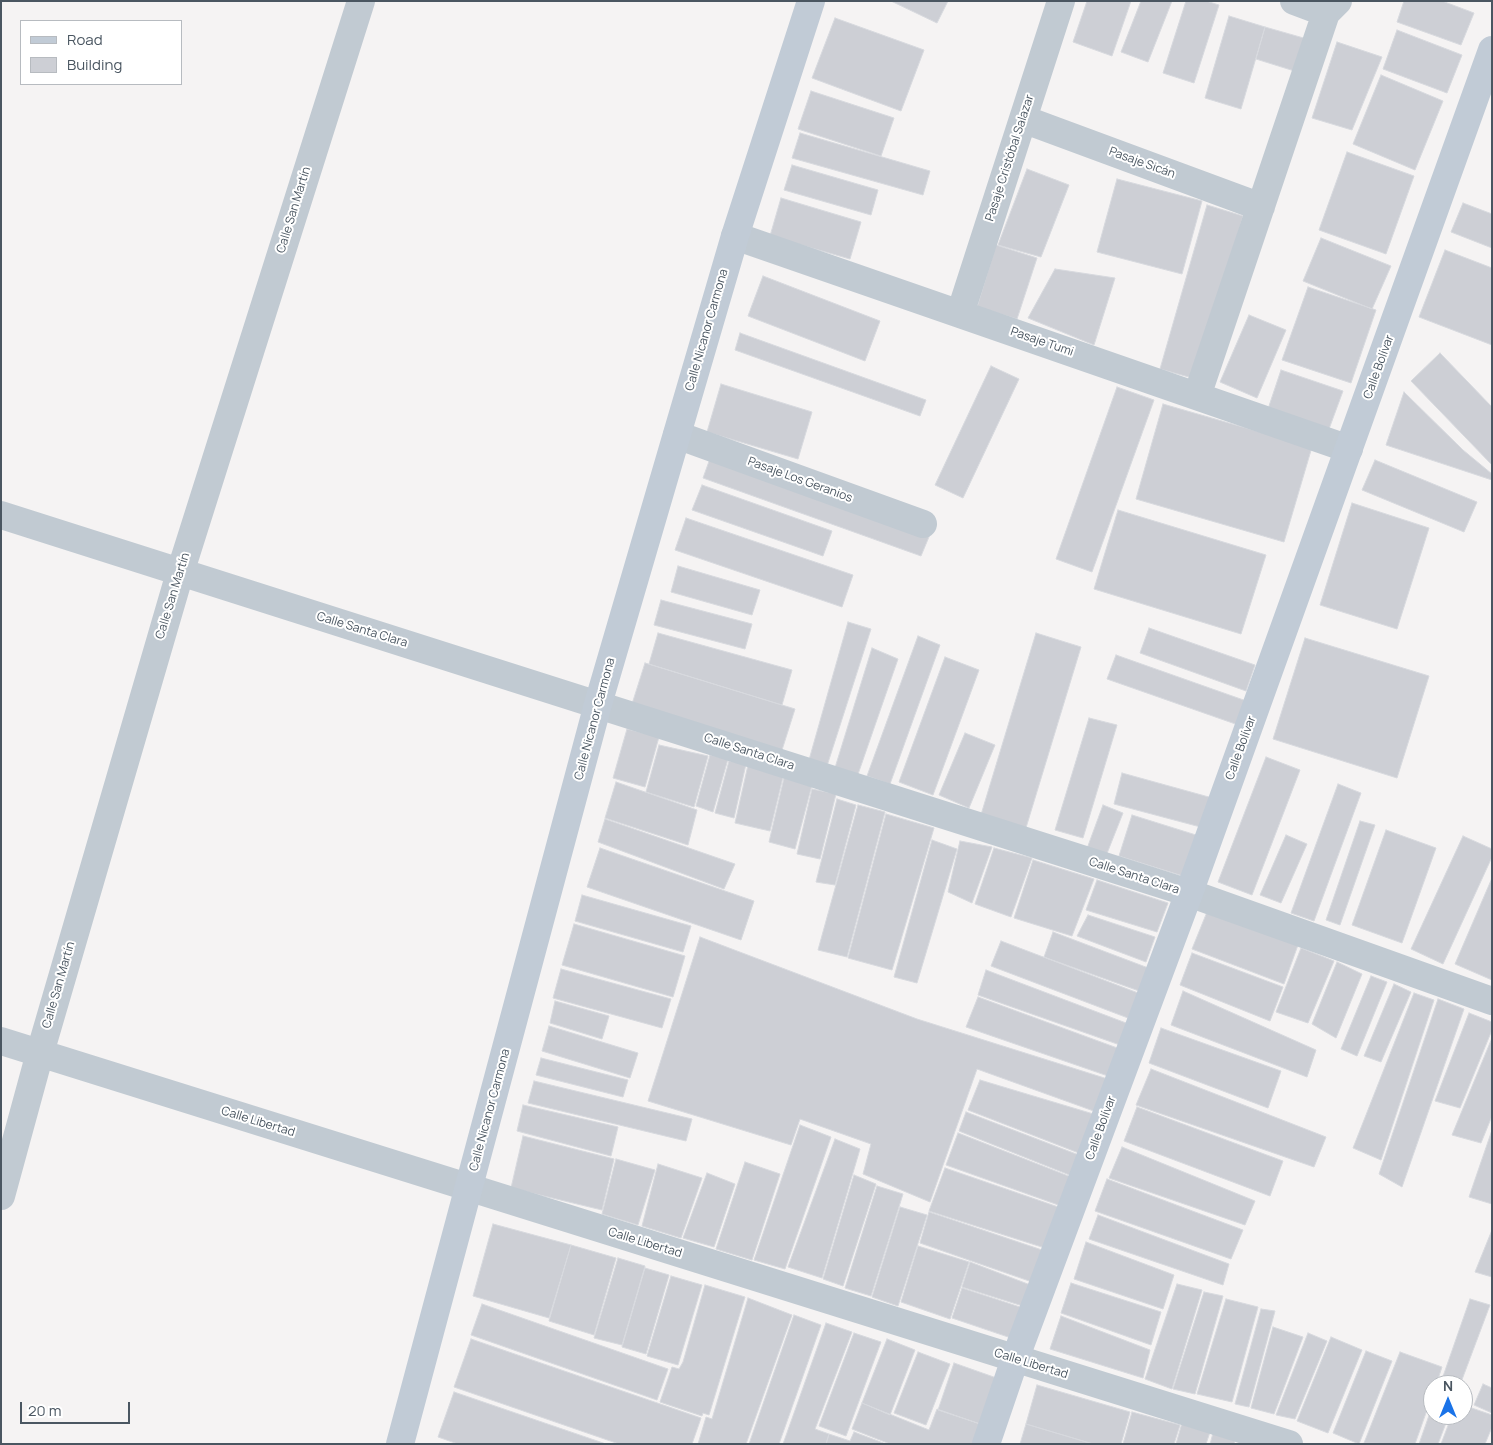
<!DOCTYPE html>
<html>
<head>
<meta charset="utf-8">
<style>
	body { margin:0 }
	#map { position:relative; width:1493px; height:1445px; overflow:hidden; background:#f5f3f3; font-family:Manrope,sans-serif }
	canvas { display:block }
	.frame { position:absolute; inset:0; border:2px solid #4a5661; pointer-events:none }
	.legend { position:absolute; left:20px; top:20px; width:162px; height:65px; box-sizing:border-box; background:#fff; border:1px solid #b7bbc0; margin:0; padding:6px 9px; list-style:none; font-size:15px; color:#4a5661 }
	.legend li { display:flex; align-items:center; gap:10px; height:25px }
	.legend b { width:25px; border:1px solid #b7bbc0 }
	.north { position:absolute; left:1423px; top:1375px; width:50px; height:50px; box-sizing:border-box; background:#fff; border:1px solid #b7bbc0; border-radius:50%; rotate:0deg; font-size:14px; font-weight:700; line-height:20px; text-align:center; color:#4a5661 }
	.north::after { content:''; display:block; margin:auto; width:18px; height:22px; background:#1a73e8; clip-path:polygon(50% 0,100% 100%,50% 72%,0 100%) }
	.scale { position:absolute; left:20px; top:1402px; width:110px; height:22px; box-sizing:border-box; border:2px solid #4a5661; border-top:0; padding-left:6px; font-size:15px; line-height:18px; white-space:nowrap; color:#4a5661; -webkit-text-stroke:4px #fff; paint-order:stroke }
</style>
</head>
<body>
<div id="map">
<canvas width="1493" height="1445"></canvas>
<div class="frame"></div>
<ul class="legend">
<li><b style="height:6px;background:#c1cbd6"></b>Road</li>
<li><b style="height:14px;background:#cdcfd5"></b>Building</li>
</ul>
<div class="north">N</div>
<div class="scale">20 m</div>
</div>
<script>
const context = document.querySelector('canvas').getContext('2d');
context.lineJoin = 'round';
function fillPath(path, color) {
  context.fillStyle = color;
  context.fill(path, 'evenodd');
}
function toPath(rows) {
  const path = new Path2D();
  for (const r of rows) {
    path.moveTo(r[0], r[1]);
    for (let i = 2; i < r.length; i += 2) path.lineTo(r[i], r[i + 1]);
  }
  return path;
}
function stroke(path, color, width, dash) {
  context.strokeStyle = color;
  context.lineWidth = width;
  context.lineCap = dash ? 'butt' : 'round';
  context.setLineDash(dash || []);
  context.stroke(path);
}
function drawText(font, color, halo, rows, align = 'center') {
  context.font = font + ' Manrope,sans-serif';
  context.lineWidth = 4;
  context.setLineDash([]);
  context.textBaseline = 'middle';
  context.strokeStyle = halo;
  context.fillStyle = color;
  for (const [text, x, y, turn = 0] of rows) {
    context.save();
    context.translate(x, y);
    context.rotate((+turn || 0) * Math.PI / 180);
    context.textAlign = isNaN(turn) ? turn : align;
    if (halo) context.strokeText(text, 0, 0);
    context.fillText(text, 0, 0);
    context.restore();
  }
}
const building = toPath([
	[891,1,948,1,937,23,891,1],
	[1087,1,1131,1,1112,56,1073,42,1087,1],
	[1141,1,1172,1,1148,62,1121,52,1141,1],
	[1186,1,1206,1,1219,5,1194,83,1163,73,1186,1],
	[1404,1,1442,1,1474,13,1461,45,1397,22,1404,1],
	[1229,16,1265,27,1241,109,1205,98,1229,16],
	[835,18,924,50,901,111,812,78,835,18],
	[1265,27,1314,41,1304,74,1256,59,1265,27],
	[1397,30,1462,55,1447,93,1383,69,1397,30],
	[1337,42,1382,57,1352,130,1312,118,1337,42],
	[1381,75,1443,101,1415,170,1353,144,1381,75],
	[811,91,894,118,881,156,798,129,811,91],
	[800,133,930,171,923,195,792,158,800,133],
	[1347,152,1414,176,1386,254,1319,230,1347,152],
	[792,165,878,190,871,215,784,190,792,165],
	[1027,169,1069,185,1041,257,998,245,1027,169],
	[1117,179,1202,201,1182,274,1097,252,1117,179],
	[781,198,861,222,850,259,770,236,781,198],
	[1463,203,1492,214,1492,248,1451,232,1463,203],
	[1207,205,1243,216,1196,379,1160,369,1207,205],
	[1321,238,1391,266,1372,309,1303,281,1321,238],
	[996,245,1037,258,1017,319,977,307,996,245],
	[1445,250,1492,268,1492,345,1419,317,1445,250],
	[1055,269,1115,278,1094,345,1028,318,1055,269],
	[763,276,880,321,865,361,748,316,763,276],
	[1308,287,1376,310,1351,383,1282,360,1308,287],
	[1249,315,1286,330,1257,398,1220,382,1249,315],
	[740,333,926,400,920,416,735,350,740,333],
	[1440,353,1492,407,1492,465,1411,381,1440,353],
	[991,366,1019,379,963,498,935,485,991,366],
	[1281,370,1343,391,1329,429,1268,409,1281,370],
	[721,384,812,412,798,459,707,432,721,384],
	[1117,387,1154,400,1092,572,1056,559,1117,387],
	[1404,392,1463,450,1492,474,1492,480,1386,445,1404,392],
	[1163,404,1312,447,1284,542,1136,499,1163,404],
	[712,453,931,532,921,556,703,478,712,453],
	[1375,460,1477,502,1464,532,1362,490,1375,460],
	[702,485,832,531,823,556,692,510,702,485],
	[1352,503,1429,528,1397,629,1320,605,1352,503],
	[1118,510,1266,555,1241,634,1094,589,1118,510],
	[686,518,853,575,842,607,675,550,686,518],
	[678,566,760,590,752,615,671,592,678,566],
	[661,600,752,624,745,649,654,625,661,600],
	[848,622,871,629,826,769,807,767,848,622],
	[1149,628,1255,665,1246,691,1140,653,1149,628],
	[658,633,792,670,782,705,649,664,658,633],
	[1036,633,1081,647,1025,831,980,818,1036,633],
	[918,636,940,645,890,784,867,776,918,636],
	[1305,638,1429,676,1397,778,1273,739,1305,638],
	[872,648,898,659,856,780,834,771,872,648],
	[1116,655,1252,703,1244,727,1107,679,1116,655],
	[945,657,979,670,933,795,899,782,945,657],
	[645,663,795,709,782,750,632,704,645,663],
	[1089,718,1117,725,1083,838,1055,830,1089,718],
	[627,729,659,737,645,787,613,778,627,729],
	[965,733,995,745,969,808,939,795,965,733],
	[659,745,708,756,694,807,646,792,659,745],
	[710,755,728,759,713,812,696,806,710,755],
	[1266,757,1300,770,1252,895,1218,882,1266,757],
	[729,761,746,764,734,818,715,813,729,761],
	[748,765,783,777,770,831,735,823,748,765],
	[1122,773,1216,799,1208,829,1114,804,1122,773],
	[784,778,812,785,795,849,769,842,784,778],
	[616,782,697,810,688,845,605,818,616,782],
	[1338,784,1361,793,1314,921,1291,913,1338,784],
	[812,789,836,794,820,859,797,854,812,789],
	[837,799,856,805,835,885,816,882,837,799],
	[858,805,885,812,847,957,818,950,858,805],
	[1103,805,1123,813,1104,861,1085,854,1103,805],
	[886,814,934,828,892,970,848,958,886,814],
	[1132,815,1196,835,1183,876,1119,856,1132,815],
	[605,819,735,864,724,889,598,842,605,819],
	[1360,821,1375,825,1340,925,1326,920,1360,821],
	[1386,830,1436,848,1402,943,1352,925,1386,830],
	[1286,835,1307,844,1281,903,1260,895,1286,835],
	[1463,836,1492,849,1492,857,1443,964,1411,949,1463,836],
	[932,840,957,849,917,983,894,977,932,840],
	[960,841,992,847,972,903,948,892,960,841],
	[600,848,754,901,741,940,587,887,600,848],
	[994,848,1032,858,1011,917,975,904,994,848],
	[1033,860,1094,879,1072,936,1014,918,1033,860],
	[1492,878,1492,980,1455,964,1492,878],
	[1097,880,1168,903,1157,932,1086,910,1097,880],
	[582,895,691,926,683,952,575,921,582,895],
	[1207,912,1298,945,1284,984,1192,949,1207,912],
	[1088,915,1155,937,1146,962,1077,936,1088,915],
	[574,924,685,956,673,997,562,965,574,924],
	[1053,932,1151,969,1142,992,1044,957,1053,932],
	[700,937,917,1019,1114,1081,1102,1114,977,1069,930,1202,863,1174,871,1144,800,1119,791,1145,648,1101,700,937],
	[1001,941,1138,993,1128,1018,991,966,1001,941],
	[1301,948,1334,961,1308,1023,1276,1012,1301,948],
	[1192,953,1283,987,1270,1021,1180,985,1192,953],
	[1337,962,1362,974,1336,1038,1312,1024,1337,962],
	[561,969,671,999,662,1028,553,998,561,969],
	[986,970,1126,1023,1120,1045,978,995,986,970],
	[1371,976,1387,982,1357,1056,1341,1049,1371,976],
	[1394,984,1411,992,1381,1062,1364,1056,1394,984],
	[1183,991,1316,1050,1307,1077,1171,1025,1183,991],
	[1414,993,1434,1000,1381,1160,1353,1148,1414,993],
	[978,997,1120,1049,1108,1076,966,1027,978,997],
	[1438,999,1464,1009,1402,1187,1379,1174,1438,999],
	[555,1001,609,1016,602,1039,550,1023,555,1001],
	[1469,1013,1492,1022,1492,1030,1460,1108,1435,1101,1469,1013],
	[549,1026,638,1053,630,1078,542,1051,549,1026],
	[1161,1028,1281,1071,1268,1108,1149,1063,1161,1028],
	[1492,1038,1492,1116,1481,1143,1452,1135,1492,1038],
	[541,1058,628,1080,623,1097,536,1075,541,1058],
	[1151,1069,1326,1137,1314,1167,1136,1105,1151,1069],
	[980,1080,1100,1116,1084,1155,968,1110,980,1080],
	[534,1081,692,1119,686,1141,528,1103,534,1081],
	[523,1105,618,1127,611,1156,517,1131,523,1105],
	[1137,1107,1283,1161,1270,1196,1124,1141,1137,1107],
	[966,1112,1084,1157,1077,1178,959,1131,966,1112],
	[800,1125,831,1137,785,1269,754,1260,800,1125],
	[1492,1130,1492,1204,1469,1197,1492,1130],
	[958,1133,1076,1179,1064,1207,946,1165,958,1133],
	[523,1136,614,1159,602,1210,511,1188,523,1136],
	[835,1139,860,1149,822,1278,788,1267,835,1139],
	[1122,1147,1255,1201,1245,1225,1109,1178,1122,1147],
	[616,1159,655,1170,638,1225,602,1214,616,1159],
	[745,1162,780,1174,752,1260,716,1249,745,1162],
	[658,1164,702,1178,681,1238,642,1226,658,1164],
	[945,1168,1064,1209,1048,1249,929,1211,945,1168],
	[707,1173,735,1184,714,1247,683,1238,707,1173],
	[854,1175,876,1184,843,1286,823,1279,854,1175],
	[1107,1179,1243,1230,1231,1259,1095,1211,1107,1179],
	[877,1186,903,1194,871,1296,845,1288,877,1186],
	[900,1207,927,1215,898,1306,872,1297,900,1207],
	[929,1212,1045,1251,1035,1283,920,1243,929,1212],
	[1098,1215,1229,1264,1223,1285,1089,1239,1098,1215],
	[493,1224,571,1245,549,1318,473,1296,493,1224],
	[1492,1230,1492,1277,1475,1272,1492,1230],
	[1086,1242,1174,1275,1163,1309,1074,1279,1086,1242],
	[571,1245,616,1258,594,1335,549,1321,571,1245],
	[918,1246,969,1262,950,1319,901,1302,918,1246],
	[618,1258,645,1266,622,1345,594,1338,618,1258],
	[970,1262,1033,1286,1026,1307,962,1287,970,1262],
	[645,1268,669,1275,646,1354,622,1347,645,1268],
	[671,1276,702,1285,678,1365,647,1356,671,1276],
	[1071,1283,1161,1312,1151,1345,1061,1313,1071,1283],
	[1177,1284,1202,1290,1172,1389,1145,1379,1177,1284],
	[705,1285,745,1297,709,1415,703,1413,702,1416,660,1402,672,1367,679,1369,683,1362,705,1285],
	[962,1288,1026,1309,1014,1339,952,1318,962,1288],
	[1204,1292,1223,1296,1195,1394,1173,1389,1204,1292],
	[748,1298,792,1315,746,1444,698,1444,706,1417,712,1419,748,1298],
	[1226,1299,1258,1307,1232,1402,1197,1394,1226,1299],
	[1470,1299,1490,1305,1460,1385,1440,1385,1470,1299],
	[482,1304,668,1369,657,1400,471,1335,482,1304],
	[1261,1309,1275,1311,1249,1407,1235,1404,1261,1309],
	[794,1315,821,1325,779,1444,749,1444,794,1315],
	[1061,1316,1150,1350,1143,1378,1050,1349,1061,1316],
	[826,1323,852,1332,815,1429,829,1434,826,1444,783,1444,826,1323],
	[1273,1327,1303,1337,1274,1414,1251,1408,1273,1327],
	[854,1333,881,1342,846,1436,819,1426,854,1333],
	[1308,1333,1327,1341,1295,1419,1276,1415,1308,1333],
	[1331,1337,1362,1350,1328,1433,1297,1421,1331,1337],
	[471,1339,701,1418,692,1444,619,1444,454,1387,471,1339],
	[887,1339,915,1350,890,1415,862,1403,887,1339],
	[1366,1351,1392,1361,1359,1444,1333,1433,1366,1351],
	[918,1352,950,1364,926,1425,894,1413,918,1352],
	[1400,1352,1442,1367,1436,1385,1433,1385,1433,1393,1415,1444,1364,1443,1400,1352],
	[954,1363,1005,1381,989,1427,938,1410,954,1363],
	[1483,1384,1492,1388,1492,1413,1474,1405,1483,1384],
	[1037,1385,1130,1412,1121,1444,1093,1444,1026,1424,1037,1385],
	[454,1392,606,1444,458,1444,438,1437,454,1392],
	[862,1403,929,1430,937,1409,989,1427,982,1444,890,1444,852,1429,862,1403],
	[1433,1404,1433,1415,1449,1415,1438,1444,1419,1444,1433,1404],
	[1463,1405,1492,1415,1492,1427,1485,1444,1441,1444,1452,1415,1463,1415,1463,1405],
	[1132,1412,1180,1425,1174,1444,1123,1444,1132,1412],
	[1182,1423,1210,1432,1206,1444,1176,1444,1182,1423],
	[1026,1424,1093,1444,1020,1444,1026,1424],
	[854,1432,886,1444,826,1444,829,1434,850,1441,854,1432],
	[1213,1433,1235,1440,1234,1444,1210,1444,1213,1433]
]);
const street = toPath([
	[1294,1,1326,13],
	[1023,119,1261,207],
	[735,236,1349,449],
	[960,314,1061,1],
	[1197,396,1326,13,1338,1],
	[677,435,923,524],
	[1,515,1189,893,1492,1001],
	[1,1041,1289,1444],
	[1,1196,40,1053,180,573,361,1]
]);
const secondary = toPath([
	[400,1444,598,704,735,236,811,1],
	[986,1444,1015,1359,1189,893,1492,50]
]);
const streetNames = [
	["Pasaje Cristóbal Salazar",1010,158,-72],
	["Pasaje Sicán",1142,163,20],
	["Calle San Martín",294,210,-73],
	["Calle Nicanor Carmona",707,330,-74],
	["Pasaje Tumi",1042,342,19],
	["Calle Bolívar",1379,367,-70],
	["Pasaje Los Geranios",800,480,20],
	["Calle San Martín",173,596,-73],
	["Calle Santa Clara",362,630,17],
	["Calle Nicanor Carmona",595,719,-75],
	["Calle Bolívar",1241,748,-70],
	["Calle Santa Clara",749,752,18],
	["Calle Santa Clara",1134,876,18],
	["Calle San Martín",59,985,-74],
	["Calle Nicanor Carmona",490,1110,-75],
	["Calle Libertad",258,1122,17],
	["Calle Bolívar",1101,1128,-70],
	["Calle Libertad",645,1243,17],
	["Calle Libertad",1031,1364,17]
];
fillPath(building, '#cdcfd5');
stroke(building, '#d7d9de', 1);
stroke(street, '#c1cad2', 28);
stroke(secondary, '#c1cbd6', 28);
drawText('12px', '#4a5661', '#fff', streetNames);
</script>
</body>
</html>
